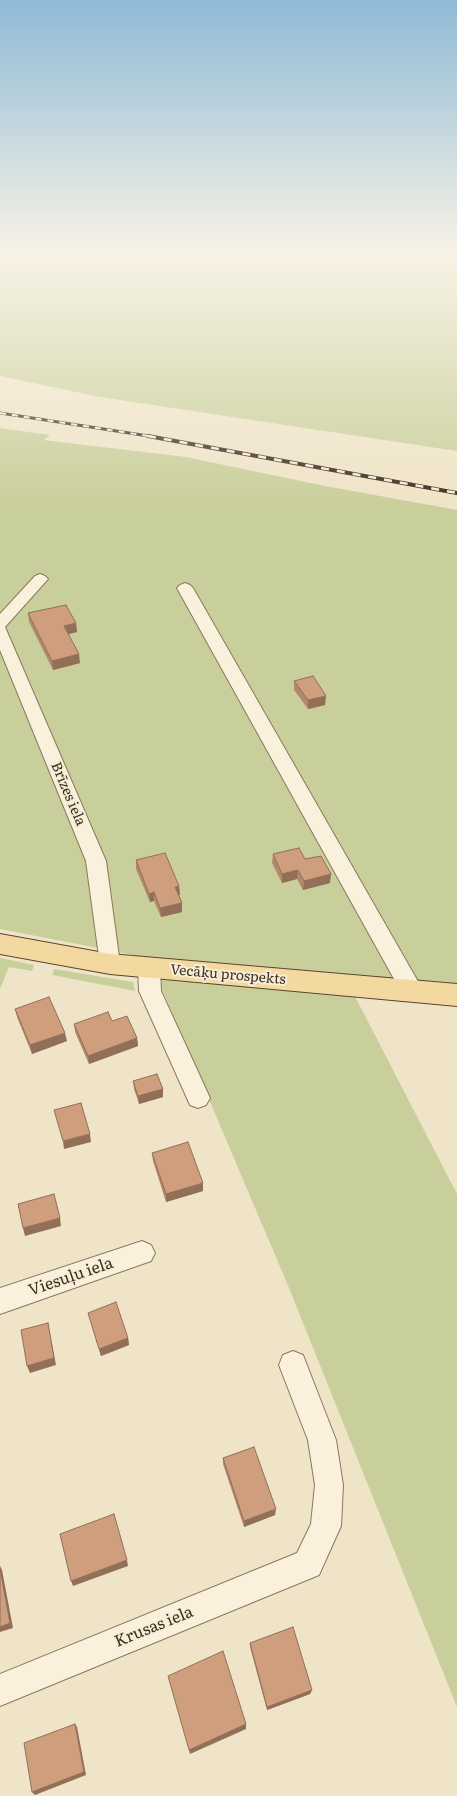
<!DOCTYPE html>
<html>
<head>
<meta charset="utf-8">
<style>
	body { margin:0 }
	canvas { display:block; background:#f0e4c8 }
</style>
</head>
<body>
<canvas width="457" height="1796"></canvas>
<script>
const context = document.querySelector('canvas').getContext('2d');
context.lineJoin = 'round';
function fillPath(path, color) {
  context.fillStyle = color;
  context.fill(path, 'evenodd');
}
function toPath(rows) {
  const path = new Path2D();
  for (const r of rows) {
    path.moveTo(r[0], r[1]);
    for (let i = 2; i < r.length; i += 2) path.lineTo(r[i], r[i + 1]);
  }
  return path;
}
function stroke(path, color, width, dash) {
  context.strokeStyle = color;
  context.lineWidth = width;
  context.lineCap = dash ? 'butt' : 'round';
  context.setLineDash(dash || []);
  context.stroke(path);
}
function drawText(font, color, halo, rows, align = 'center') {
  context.font = font + ' Literata,serif';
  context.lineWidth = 4;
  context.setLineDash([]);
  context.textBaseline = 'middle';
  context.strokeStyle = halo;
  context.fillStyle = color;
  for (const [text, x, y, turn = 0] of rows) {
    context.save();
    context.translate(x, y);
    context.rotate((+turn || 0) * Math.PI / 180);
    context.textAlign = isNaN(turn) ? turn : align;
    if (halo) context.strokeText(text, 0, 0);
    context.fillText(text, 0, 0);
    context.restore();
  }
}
const green = toPath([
	[0,255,457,255,457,451,100,397,0,376],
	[0,428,50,435,44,440,186,457,325,486,457,510,457,987,344,975,457,1194,457,1707,289,1288,149,958,0,929],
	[0,958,34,965,32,971,9,967,0,989],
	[54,969,133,982,135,991,52,975]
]);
const minor = toPath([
	[40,574,45,576,48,579,5,627,106,861,120,964,117,970,110,972,103,970,100,964,86,861,0,650,0,614,35,576,40,574],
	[185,583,190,585,193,588,420,985,423,991,420,997,412,1000,404,997,177,588,180,585,185,583],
	[149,960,156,962,160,968,161,991,210,1098,206,1105,198,1108,190,1105,139,991,138,968,142,962,149,960],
	[142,1241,151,1245,155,1253,151,1261,0,1314,0,1288,142,1241],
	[293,1351,303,1355,336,1440,343,1485,341,1526,319,1575,0,1706,0,1674,297,1553,311,1524,315,1485,308,1440,279,1365,283,1355,293,1351]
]);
const major = toPath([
	[0,934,110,954,457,984,457,1006,110,974,0,954,0,934]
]);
const railFar1 = toPath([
	[0,413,155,437]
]);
const rail = toPath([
	[148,436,457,493]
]);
const wall = toPath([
	[28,613,76,623,77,632,69,634,80,663,53,670,29,622],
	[294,681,325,705,308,709,294,690],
	[273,854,305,859,330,883,303,890,297,879,282,883,272,863],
	[136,860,179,886,180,895,178,896,182,912,161,917,154,901,150,902,136,869],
	[15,1009,67,1041,32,1054,17,1017],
	[112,1021,137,1038,138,1046,89,1064,75,1032,74,1024],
	[133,1081,163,1089,163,1097,139,1104,134,1089],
	[152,1153,203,1183,203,1191,166,1202,153,1161],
	[88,1313,128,1338,129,1345,101,1356],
	[223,1458,275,1515,244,1527,223,1464],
	[250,1643,312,1690,310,1694,267,1710,250,1647]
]);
const shadedWall = toPath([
	[76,623,77,632,65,635,64,626],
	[79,654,80,663,53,670,52,661],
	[326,696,325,705,308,709,308,700],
	[298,870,297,879,282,883,282,874],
	[331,874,330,883,303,890,304,881],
	[179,886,180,895,175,896,175,887],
	[154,892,154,901,150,902,149,894],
	[182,903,182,912,161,917,160,908],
	[65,1033,67,1041,32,1054,30,1045],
	[137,1038,138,1046,89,1064,88,1056],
	[163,1089,163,1097,139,1104,138,1096],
	[90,1134,91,1142,64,1149,63,1141],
	[203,1183,203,1191,166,1202,166,1194],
	[60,1218,61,1226,25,1236,23,1228],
	[48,1323,56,1365,30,1373,27,1366],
	[128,1338,129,1345,101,1356,99,1349],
	[276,1509,275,1515,244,1527,244,1521],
	[127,1560,128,1566,73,1586,71,1581],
	[0,1566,2,1570,13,1628,0,1632],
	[312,1690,310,1694,267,1710,267,1707],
	[75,1724,77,1727,86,1775,35,1795,32,1792],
	[246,1724,246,1729,190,1754,189,1750]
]);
const building = toPath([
	[66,605,76,623,64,626,79,654,52,661,28,613,66,605],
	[313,676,326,696,308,700,294,681,313,676],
	[299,848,305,859,321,856,331,874,304,881,298,870,282,874,273,854,299,848],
	[165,853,179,886,175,887,182,903,160,908,154,892,149,894,136,860,165,853],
	[49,997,65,1033,30,1045,15,1009,49,997],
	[108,1012,112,1021,127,1016,137,1038,88,1056,74,1024,108,1012],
	[157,1074,163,1089,138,1096,133,1081,157,1074],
	[81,1103,90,1134,63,1141,54,1110,81,1103],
	[188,1142,203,1183,166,1194,152,1153,188,1142],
	[54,1194,60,1218,23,1228,18,1204,54,1194],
	[116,1302,128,1338,99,1349,88,1313,116,1302],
	[48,1323,54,1358,27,1366,21,1330,48,1323],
	[254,1447,276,1509,244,1521,223,1458,254,1447],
	[114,1514,127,1560,71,1581,60,1534,114,1514],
	[0,1569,10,1623,0,1627,0,1569],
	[293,1627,312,1690,267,1707,250,1643,293,1627],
	[223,1651,246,1724,189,1750,168,1676,223,1651],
	[75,1724,84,1772,32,1792,24,1743,75,1724]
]);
const streetNames = [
	["Brīzes iela",68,794,67],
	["Vecāķu prospekts",228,975,5]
];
const nearStreetnames = [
	["Viesuļu iela",71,1277,-19],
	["Krusas iela",154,1627,-22]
];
fillPath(green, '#c9cf9b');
stroke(minor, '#8d765c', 2);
stroke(major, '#5b4430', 2);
fillPath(minor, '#faf1dc');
fillPath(major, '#f3d9a0');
stroke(railFar1, '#3d2e20', 3);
stroke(rail, '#3d2e20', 4);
stroke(railFar1, '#f7eed8', 2, [6]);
stroke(rail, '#f7eed8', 2.5, [8]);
fillPath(wall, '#b2896c');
fillPath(shadedWall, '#916f58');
fillPath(building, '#cf9f7d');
stroke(building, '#916f58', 1);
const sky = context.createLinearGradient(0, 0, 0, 506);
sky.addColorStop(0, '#8fbad6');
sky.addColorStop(0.5, '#f8f3e6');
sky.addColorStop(1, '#f8f3e600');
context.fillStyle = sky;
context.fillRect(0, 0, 457, 506);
drawText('14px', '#3d2e20', '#f7eed8', streetNames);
drawText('16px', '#3d2e20', '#f7eed8', nearStreetnames);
</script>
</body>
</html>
